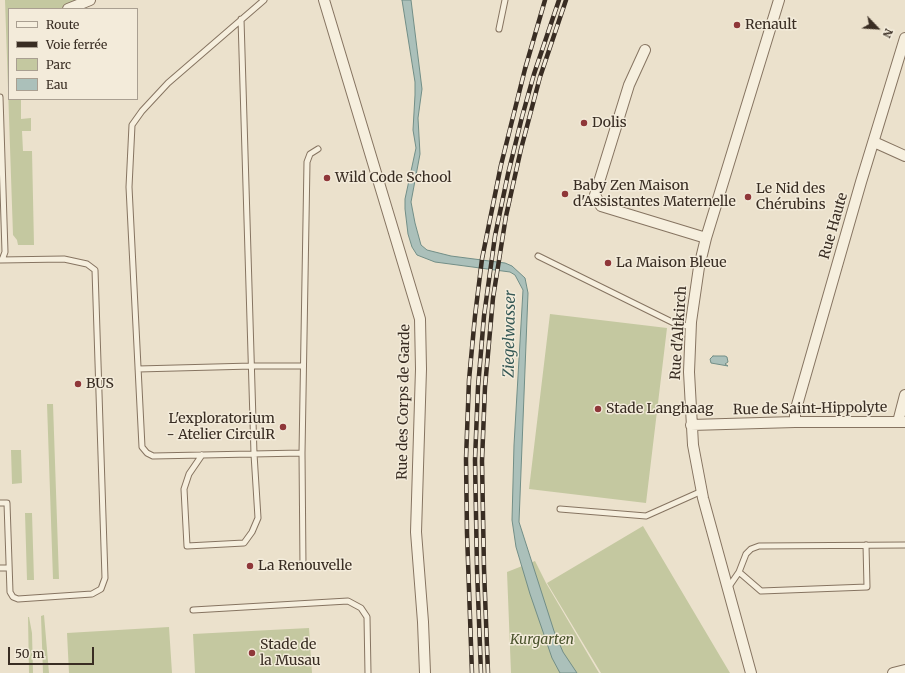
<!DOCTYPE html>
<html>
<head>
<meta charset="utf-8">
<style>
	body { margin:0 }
	#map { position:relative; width:905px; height:673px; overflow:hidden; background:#ebe1cc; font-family:Merriweather,serif }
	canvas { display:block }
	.legend { position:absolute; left:8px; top:8px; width:130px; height:92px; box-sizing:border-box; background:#f3ebda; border:1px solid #a99f91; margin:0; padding:5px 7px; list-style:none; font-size:12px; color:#392d23 }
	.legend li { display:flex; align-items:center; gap:8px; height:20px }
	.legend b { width:20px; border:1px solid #a99f91 }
	.north { position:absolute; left:857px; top:8px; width:40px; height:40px; -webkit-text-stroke:3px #f3ebda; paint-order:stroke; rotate:115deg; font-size:11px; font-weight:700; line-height:16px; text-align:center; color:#392d23 }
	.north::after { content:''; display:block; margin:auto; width:14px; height:18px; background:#392d23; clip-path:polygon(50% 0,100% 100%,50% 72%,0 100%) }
	.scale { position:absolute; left:8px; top:647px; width:86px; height:18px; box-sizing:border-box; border:2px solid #392d23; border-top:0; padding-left:5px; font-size:12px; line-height:14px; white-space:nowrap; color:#392d23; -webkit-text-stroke:3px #f3ebda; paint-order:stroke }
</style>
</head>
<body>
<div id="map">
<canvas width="905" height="673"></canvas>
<ul class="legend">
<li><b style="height:5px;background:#f6efde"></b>Route</li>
<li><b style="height:5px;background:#392d23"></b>Voie ferrée</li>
<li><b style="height:11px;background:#c4c8a0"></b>Parc</li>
<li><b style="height:11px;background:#abc0ba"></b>Eau</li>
</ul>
<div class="north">N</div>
<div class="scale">50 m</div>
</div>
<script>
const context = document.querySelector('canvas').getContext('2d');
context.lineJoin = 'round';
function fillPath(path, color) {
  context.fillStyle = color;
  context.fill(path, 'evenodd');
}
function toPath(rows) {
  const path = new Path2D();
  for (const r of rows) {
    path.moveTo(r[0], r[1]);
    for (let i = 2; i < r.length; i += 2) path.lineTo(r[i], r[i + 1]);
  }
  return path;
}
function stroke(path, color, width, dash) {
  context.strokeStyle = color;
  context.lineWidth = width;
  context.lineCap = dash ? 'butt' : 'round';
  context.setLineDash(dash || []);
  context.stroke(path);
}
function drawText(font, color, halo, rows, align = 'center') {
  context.font = font + ' Merriweather,serif';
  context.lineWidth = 3;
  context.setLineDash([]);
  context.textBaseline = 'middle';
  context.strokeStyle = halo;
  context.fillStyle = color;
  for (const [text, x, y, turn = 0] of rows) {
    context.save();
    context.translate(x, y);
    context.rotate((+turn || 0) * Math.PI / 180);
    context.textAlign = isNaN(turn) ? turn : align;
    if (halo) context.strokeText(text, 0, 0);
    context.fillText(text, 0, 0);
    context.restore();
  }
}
const green = toPath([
	[5,0,82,0,59,9,9,9,9,99,21,99,21,119,31,118,31,131,22,131,23,151,32,151,34,245,18,245,17,240,13,235],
	[550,314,667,328,646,503,529,489],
	[47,404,53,404,59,579,53,579],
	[11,450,21,450,22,483,12,484],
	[25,513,32,513,34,580,27,580],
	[643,526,730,673,601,673,547,583],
	[535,561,546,583,599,673,511,673,507,572],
	[44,615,49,673,43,673,41,616],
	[28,617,29,617,32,633,33,673,29,673],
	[169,627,172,673,69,673,67,633],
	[309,628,312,673,195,673,193,634]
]);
const water = toPath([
	[402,0,411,0,422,89,418,118,420,154,411,202,415,223,421,245,427,250,451,256,505,263,512,266,525,278,528,293,519,522,554,631,563,652,577,673,560,673,552,658,530,594,516,547,512,520,514,445,523,290,515,275,510,272,435,262,417,255,412,247,408,234,405,209,405,199,416,148,413,130,415,95,415,82,402,0],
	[713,356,725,356,727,357,728,362,725,364,728,366,711,363,710,359,713,356]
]);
const service = toPath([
	[264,0,168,83,142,111,132,125,129,187,142,447,147,453,153,456,302,453,307,162,310,154,318,149],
	[499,29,505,0],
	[0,97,5,252,2,260],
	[538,256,678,325,691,326],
	[0,260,64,259,87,264,95,270,105,578,101,589,92,594,18,599,13,597,10,592,7,503,0,503],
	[138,369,252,366,303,366],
	[302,453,303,567],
	[202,455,189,474,184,489,187,546,244,543,252,532,258,518,254,454,241,19],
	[560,509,646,516,702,491],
	[0,568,9,568],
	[739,572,761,591,867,587,866,545],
	[728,588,739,572,746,554,751,549,759,546,905,545],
	[193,610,348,601,361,608,367,617,368,673]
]);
const minor = toPath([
	[324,0,420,319,421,369,416,532,423,622,425,673],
	[68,9,90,0],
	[645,50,629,85,595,195,601,206,706,238],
	[874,142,905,156],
	[795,422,795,412,861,182,905,38],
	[898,422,905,395],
	[691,425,795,422,905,422],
	[751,673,703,498,693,445,689,372,691,322,699,267,706,238,779,0],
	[893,673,905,670]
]);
const rail = toPath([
	[472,673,467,533,466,459,469,380,475,316,482,259,501,165,525,69,545,0],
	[481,673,477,569,475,460,478,387,484,316,495,236,508,174,522,117,534,74,559,0],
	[488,673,484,569,482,461,485,387,493,298,506,216,521,149,540,77,566,0]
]);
const markers = [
	[737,25,4,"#8f3739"],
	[584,123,4,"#8f3739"],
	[327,178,4,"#8f3739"],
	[565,194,4,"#8f3739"],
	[748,197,4,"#8f3739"],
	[608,263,4,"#8f3739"],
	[78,384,4,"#8f3739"],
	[598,409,4,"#8f3739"],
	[283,427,4,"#8f3739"],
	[250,566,4,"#8f3739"],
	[252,653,4,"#8f3739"]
];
const poiNames = [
	["Renault",745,25],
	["Dolis",592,123],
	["Wild Code School",335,178],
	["Baby Zen Maison",573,186],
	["d'Assistantes Maternelle",573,202],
	["Le Nid des",756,189],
	["Chérubins",756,205],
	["La Maison Bleue",616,263],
	["BUS",86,384],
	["Stade Langhaag",606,409],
	["L'exploratorium",275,419,"right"],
	["- Atelier CirculR",275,435,"right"],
	["La Renouvelle",258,566],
	["Stade de",260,645],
	["la Musau",260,661]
];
const streetNames = [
	["Rue Haute",834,226,-74],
	["Rue d'Altkirch",679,333,-86],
	["Rue des Corps de Garde",404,402,-89],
	["Rue de Saint-Hippolyte",810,409,-1]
];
const parkNames = [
	["Kurgarten",542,640]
];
const waterNames = [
	["Ziegelwasser",510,334,-89]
];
fillPath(green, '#c4c8a0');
fillPath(water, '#abc0ba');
stroke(water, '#728e87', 1);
stroke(service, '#867461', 7);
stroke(minor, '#867461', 12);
stroke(service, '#f6efde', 5);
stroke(minor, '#f6efde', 10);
stroke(rail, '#392d23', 4.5);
stroke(rail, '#f3ebda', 3, [9]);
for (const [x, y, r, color] of markers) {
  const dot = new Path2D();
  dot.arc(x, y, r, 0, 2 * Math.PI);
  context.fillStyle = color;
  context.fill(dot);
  stroke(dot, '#f3ebda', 1.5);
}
drawText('14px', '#392d23', '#f3ebda', poiNames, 'left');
drawText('14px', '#392d23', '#f3ebda', streetNames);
drawText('italic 14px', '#4a532c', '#f3ebda', parkNames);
drawText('italic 15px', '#345754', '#f3ebda', waterNames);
</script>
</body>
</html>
